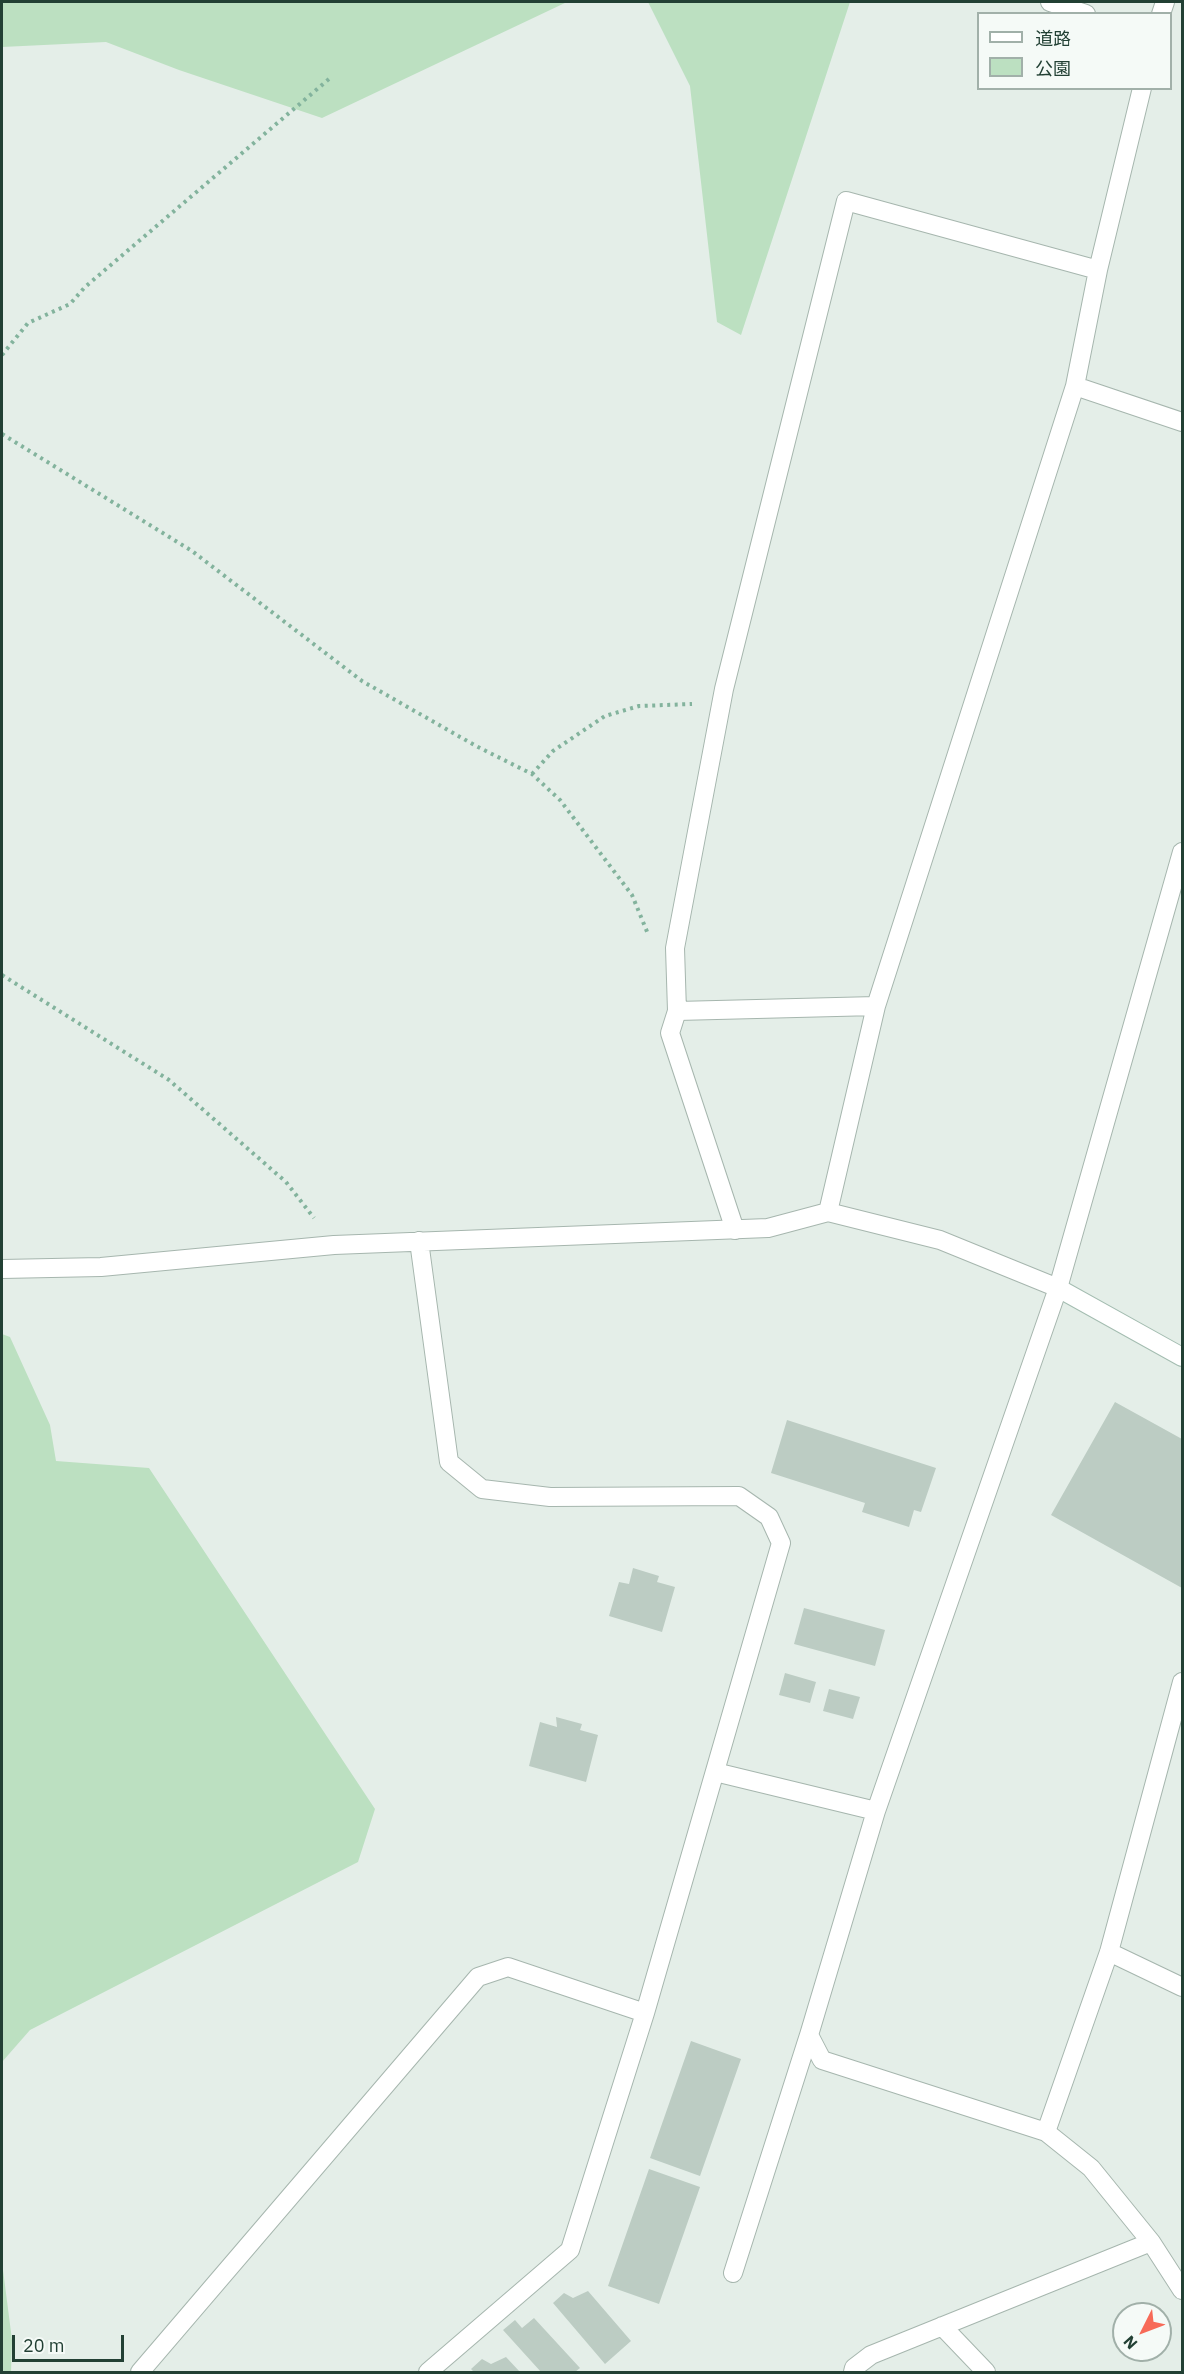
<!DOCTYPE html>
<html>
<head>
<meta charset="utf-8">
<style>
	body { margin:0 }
	#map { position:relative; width:1184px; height:2374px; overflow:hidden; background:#e4eee8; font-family:"IBM Plex Sans","Noto Sans JP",sans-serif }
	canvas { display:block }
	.frame { position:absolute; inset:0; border:3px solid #224034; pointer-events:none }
	.legend { position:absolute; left:977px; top:12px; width:195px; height:78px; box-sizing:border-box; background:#f5faf7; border:2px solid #a1b0a9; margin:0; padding:8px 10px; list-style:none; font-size:18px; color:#224034 }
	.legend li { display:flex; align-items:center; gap:12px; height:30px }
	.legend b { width:30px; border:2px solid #a1b0a9 }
	.north { position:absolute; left:1112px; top:2302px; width:60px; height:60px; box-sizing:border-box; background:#f5faf7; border:2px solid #a1b0a9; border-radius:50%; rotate:228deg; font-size:16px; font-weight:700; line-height:24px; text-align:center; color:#224034 }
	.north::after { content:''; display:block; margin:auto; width:21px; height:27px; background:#f76a58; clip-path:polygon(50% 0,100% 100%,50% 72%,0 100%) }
	.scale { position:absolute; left:12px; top:2335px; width:112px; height:27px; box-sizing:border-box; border:3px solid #224034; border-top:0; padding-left:8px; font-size:18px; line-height:21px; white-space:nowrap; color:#224034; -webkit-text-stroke:4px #f5faf7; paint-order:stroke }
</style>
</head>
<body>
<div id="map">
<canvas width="1184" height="2374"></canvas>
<div class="frame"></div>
<ul class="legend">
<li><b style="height:8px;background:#fff"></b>道路</li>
<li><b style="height:16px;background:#bce0c1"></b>公園</li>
</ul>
<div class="north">N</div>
<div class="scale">20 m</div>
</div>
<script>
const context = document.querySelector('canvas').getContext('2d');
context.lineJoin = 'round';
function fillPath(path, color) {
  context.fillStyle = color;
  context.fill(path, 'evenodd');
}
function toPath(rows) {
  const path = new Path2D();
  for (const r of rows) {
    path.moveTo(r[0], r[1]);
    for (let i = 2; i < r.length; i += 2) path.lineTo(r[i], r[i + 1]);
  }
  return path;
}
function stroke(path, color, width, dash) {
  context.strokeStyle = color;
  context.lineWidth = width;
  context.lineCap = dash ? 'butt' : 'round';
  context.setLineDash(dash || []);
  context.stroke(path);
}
const green = toPath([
	[2,2,567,2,322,118,179,70,106,42,2,47],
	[648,2,850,2,741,335,717,322,690,86],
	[2,1334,10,1337,50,1425,56,1461,149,1468,375,1809,358,1862,30,2030,2,2062],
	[2,2262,12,2340,11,2372,2,2372]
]);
const building = toPath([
	[1115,1402,1182,1439,1182,1588,1051,1515],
	[787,1420,936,1468,921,1512,914,1510,909,1527,862,1512,865,1503,771,1473],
	[633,1568,659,1576,657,1582,675,1587,662,1632,609,1616,619,1582,629,1584],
	[804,1608,885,1630,875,1666,794,1644],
	[785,1673,816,1682,810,1703,779,1695],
	[829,1689,860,1697,853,1719,823,1711],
	[556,1717,582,1724,580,1730,598,1735,586,1782,529,1766,540,1722,557,1727],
	[691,2041,741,2059,700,2176,650,2158],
	[649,2169,700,2187,659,2304,608,2286],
	[588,2291,631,2341,605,2364,553,2303,564,2293,573,2298],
	[534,2318,580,2368,575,2372,541,2372,503,2330,515,2320,522,2328],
	[506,2357,520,2372,474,2372,471,2369,482,2359,491,2364]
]);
const path = toPath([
	[2,355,28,323,70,304,85,287,329,79],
	[2,434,192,551,362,681,476,746,532,774,560,800,632,895,648,934],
	[532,774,553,751,605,716,639,706,692,704],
	[2,975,169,1080,286,1182,314,1218]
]);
const lane = toPath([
	[677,1011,670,1033,735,1230]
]);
const street = toPath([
	[1050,2,1086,14],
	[1161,14,1165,2],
	[1075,386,1182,422],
	[1182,852,1058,1288,876,1811,809,2035,822,2060,1046,2132,1091,2168,1151,2242,1182,2290],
	[876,1006,677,1011,675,948,724,689,846,201,1098,270],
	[828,1212,876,1006,1075,386,1098,270,1142,88],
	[419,1241,449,1462,482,1489,550,1497,739,1496,769,1517,781,1543,645,2013,570,2250,428,2372],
	[2,1269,101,1267,334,1245,768,1228,828,1212,940,1240,1058,1288],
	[715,1772,876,1811],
	[1109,1952,1182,1987],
	[1046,2132,1109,1952,1182,1682],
	[733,2273,809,2035],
	[942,2326,986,2372],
	[140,2372,478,1977,508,1967,645,2013],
	[853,2372,854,2368,871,2355,1151,2242]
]);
const secondary = toPath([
	[1058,1288,1182,1357]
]);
fillPath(green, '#bce0c1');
fillPath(building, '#bcccc3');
stroke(lane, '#a6b6ae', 20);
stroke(street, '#a6b6ae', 20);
stroke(secondary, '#a4bdb1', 20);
stroke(path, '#83b39d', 4, [3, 4.5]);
stroke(lane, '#fff', 18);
stroke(street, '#fff', 18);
stroke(secondary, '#fff', 18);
</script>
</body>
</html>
